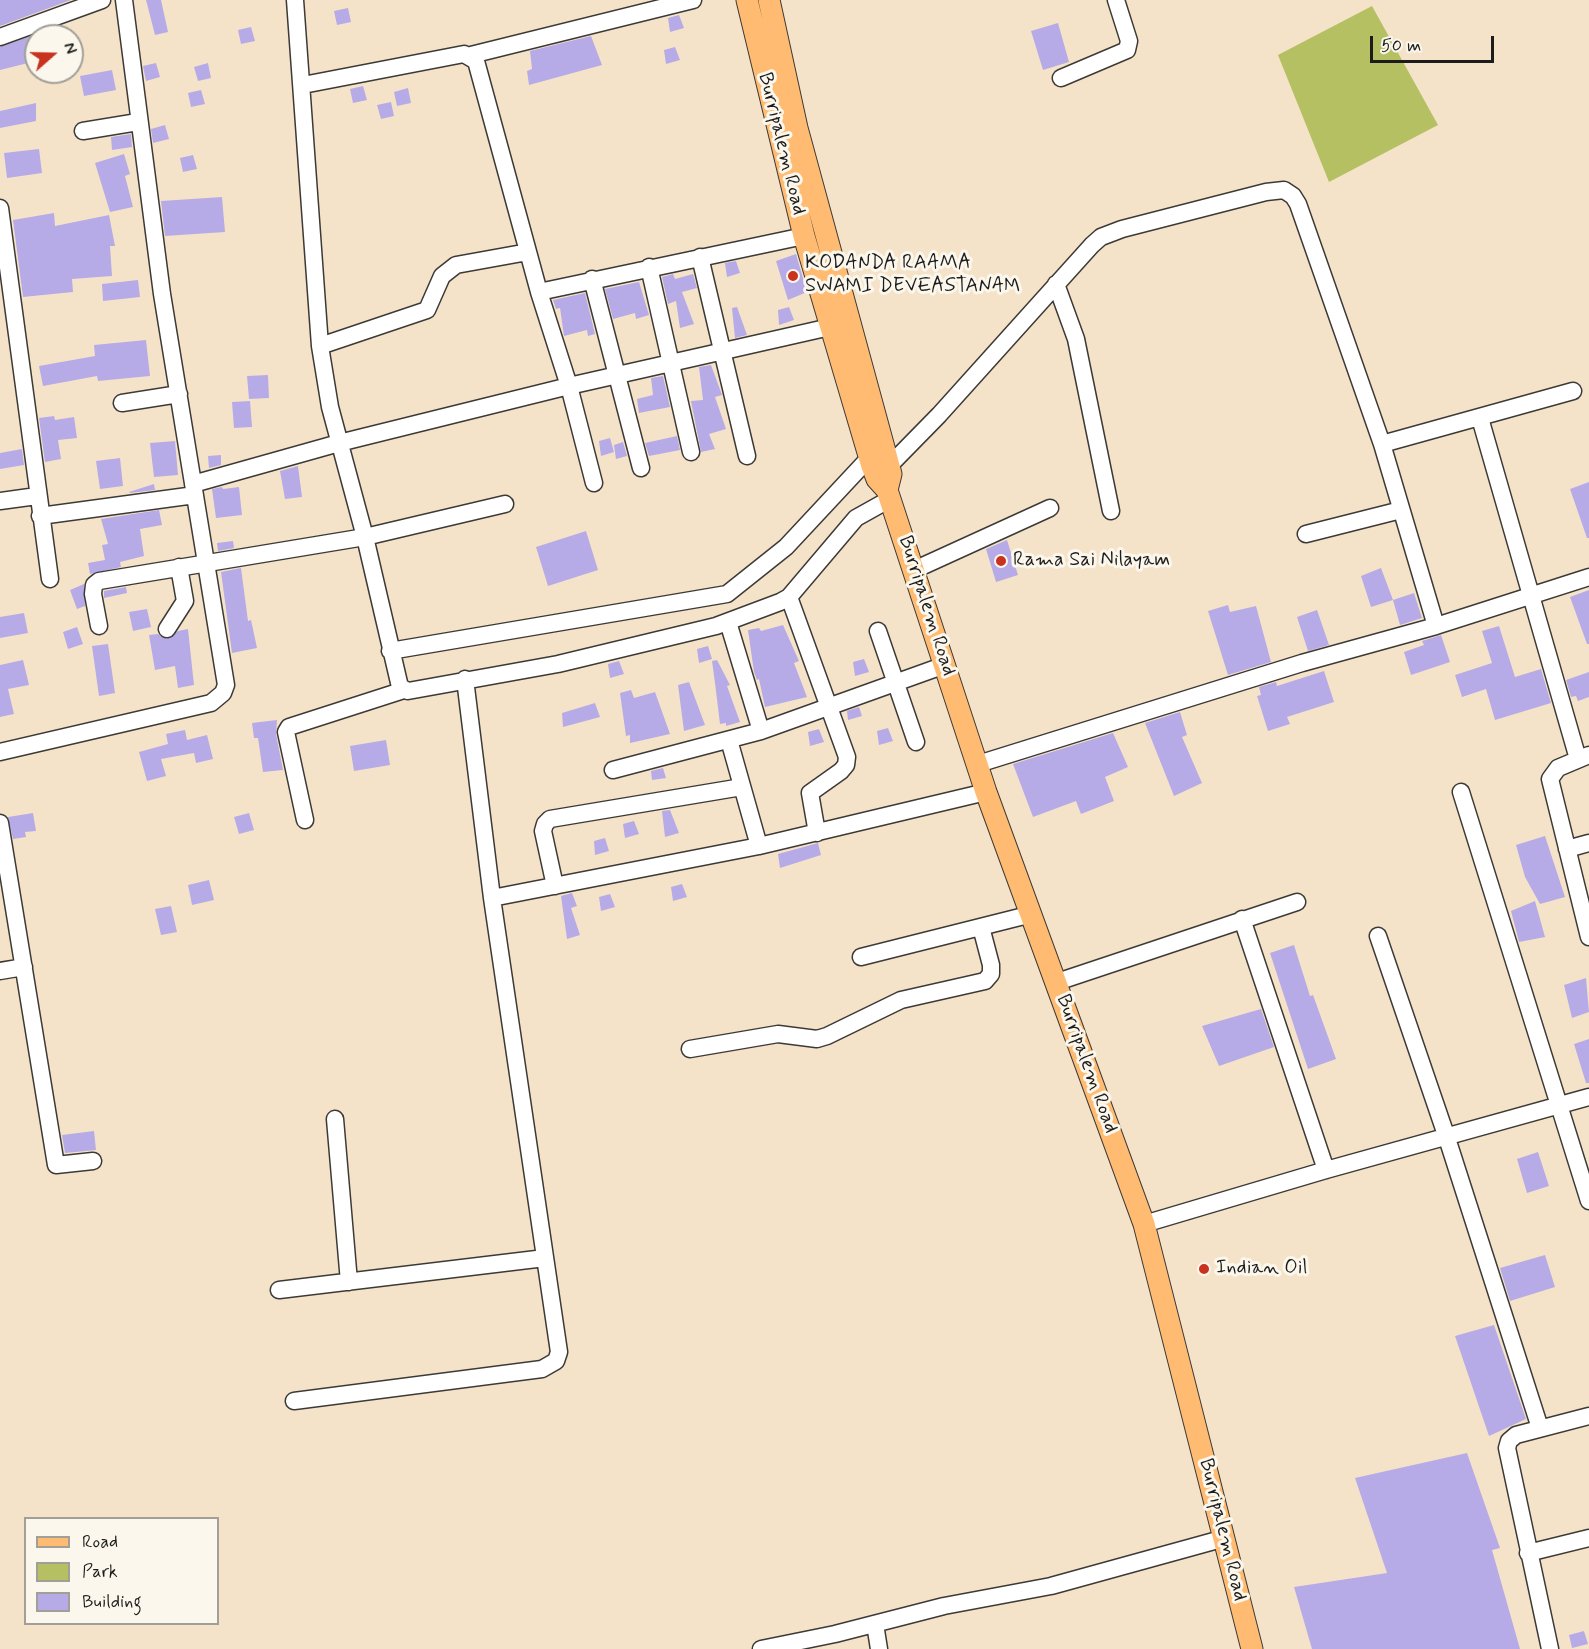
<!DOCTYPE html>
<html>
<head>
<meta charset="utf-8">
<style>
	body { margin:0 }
	#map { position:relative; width:1589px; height:1649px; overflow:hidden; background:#f5e3c9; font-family:Mynerve,sans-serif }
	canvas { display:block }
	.legend { position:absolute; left:24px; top:1517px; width:195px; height:108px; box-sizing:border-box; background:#fbf7ec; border:2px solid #a29f99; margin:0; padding:8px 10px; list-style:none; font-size:18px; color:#1c1c1c }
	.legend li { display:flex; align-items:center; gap:12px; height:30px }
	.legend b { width:30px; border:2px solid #a29f99 }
	.north { position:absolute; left:24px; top:24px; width:60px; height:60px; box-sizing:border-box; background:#fbf7ec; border:2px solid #a29f99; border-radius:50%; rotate:70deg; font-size:16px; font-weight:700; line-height:24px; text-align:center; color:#1c1c1c }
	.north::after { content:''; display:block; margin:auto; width:21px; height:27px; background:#c8321e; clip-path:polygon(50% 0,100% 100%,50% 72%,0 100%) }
	.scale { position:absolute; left:1370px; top:36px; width:124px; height:27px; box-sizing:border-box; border:3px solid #1c1c1c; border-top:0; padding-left:8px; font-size:18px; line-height:21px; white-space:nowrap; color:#1c1c1c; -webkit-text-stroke:4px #fbf7ec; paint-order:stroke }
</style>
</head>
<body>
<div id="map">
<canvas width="1589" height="1649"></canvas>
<ul class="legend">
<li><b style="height:8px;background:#ffbb71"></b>Road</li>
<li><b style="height:16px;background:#b4c061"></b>Park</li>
<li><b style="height:16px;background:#b7abe7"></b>Building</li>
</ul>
<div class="north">N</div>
<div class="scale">50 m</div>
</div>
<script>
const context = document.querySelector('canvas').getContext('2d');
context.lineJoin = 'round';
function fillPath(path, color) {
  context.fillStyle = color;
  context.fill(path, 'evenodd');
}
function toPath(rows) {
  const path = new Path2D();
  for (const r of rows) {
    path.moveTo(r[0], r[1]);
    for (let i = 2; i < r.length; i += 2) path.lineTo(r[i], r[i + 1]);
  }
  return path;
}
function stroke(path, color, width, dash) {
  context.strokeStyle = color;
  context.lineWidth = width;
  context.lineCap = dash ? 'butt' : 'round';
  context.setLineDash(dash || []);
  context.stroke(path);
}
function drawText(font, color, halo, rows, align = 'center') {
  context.font = font + ' Mynerve,sans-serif';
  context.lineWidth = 6;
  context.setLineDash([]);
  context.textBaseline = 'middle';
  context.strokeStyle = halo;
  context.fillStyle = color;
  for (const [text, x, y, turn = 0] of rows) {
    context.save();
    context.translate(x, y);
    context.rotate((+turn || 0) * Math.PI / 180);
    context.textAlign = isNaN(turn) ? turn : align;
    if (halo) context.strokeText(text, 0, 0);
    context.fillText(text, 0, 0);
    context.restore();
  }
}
const green = toPath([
	[1372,6,1438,125,1329,182,1278,55]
]);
const building = toPath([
	[0,0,71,0,0,26],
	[146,0,161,0,168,32,155,35],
	[348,8,351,22,337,25,334,11],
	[679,15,684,28,670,32,668,18],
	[1058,23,1069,62,1043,70,1031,31],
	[251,27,255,41,241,44,238,30],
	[54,28,56,36,36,36,36,61,0,70,0,47],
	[591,36,602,65,529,85,527,71,532,69,530,51],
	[675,47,680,60,666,64,664,50],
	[156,63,160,77,146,81,143,66],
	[208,63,211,78,198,81,194,67],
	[112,70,116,90,84,96,80,76],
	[363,86,367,100,353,103,350,89],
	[408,88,411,103,397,106,394,92],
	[201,90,205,104,191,107,188,93],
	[391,102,394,116,381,119,377,105],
	[36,103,36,121,0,128,0,111],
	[165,125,169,139,153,143,151,129],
	[131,134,132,147,112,150,111,137],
	[39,149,42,173,7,178,4,153],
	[124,154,130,174,125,176,133,207,110,212,95,163],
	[193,155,197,169,183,172,180,158],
	[222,197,225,232,165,236,161,201],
	[54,213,55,226,109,215,115,246,110,246,112,276,72,279,73,292,23,297,13,220],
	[796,254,807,292,788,300,776,261],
	[736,261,740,273,727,277,725,263],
	[673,274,675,279,693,274,697,288,682,292,694,324,680,328,676,301,668,304,662,277],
	[138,280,140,297,103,301,102,284],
	[639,282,649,315,636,319,635,313,613,319,605,289],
	[585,293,595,334,588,336,587,330,564,336,560,308,556,309,553,300],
	[737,307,747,335,735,338,732,308],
	[789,307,794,320,779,325,778,310],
	[146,340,150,376,98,381,97,376,43,386,39,366,95,356,94,345],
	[711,365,722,395,715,397,726,429,709,434,715,449,701,452,691,401,703,400,699,367],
	[268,375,269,398,249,399,247,376],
	[663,376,670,407,639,413,637,399,653,395,651,378],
	[250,401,252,427,234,428,232,402],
	[54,416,55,420,74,417,77,438,58,440,61,459,45,462,39,418],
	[677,436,680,450,649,456,645,443],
	[610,438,614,452,601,456,599,441],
	[175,441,178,475,154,477,150,443],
	[623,442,627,456,616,459,614,445],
	[22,449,24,465,0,469,0,453],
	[221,455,221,465,209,468,208,456],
	[120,458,123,486,100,489,96,461],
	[298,466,302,497,285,499,280,471],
	[1589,482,1589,538,1587,538,1570,489],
	[154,484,155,490,130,493,129,492],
	[222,487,223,489,239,487,242,515,216,518,212,489],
	[159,510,162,525,140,529,144,556,120,562,121,567,90,574,88,563,105,560,102,545,108,544,101,519],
	[586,531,598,570,548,586,536,547],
	[1007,540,1018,575,996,582,986,549],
	[233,541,234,548,218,551,217,543],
	[241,568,248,621,251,620,257,648,232,653,221,572],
	[1381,568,1393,600,1371,607,1361,576],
	[84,584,85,606,77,609,70,590],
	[126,587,127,593,104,598,104,591],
	[1589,590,1589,644,1587,644,1570,597],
	[1414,593,1422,618,1400,625,1393,600],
	[1228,605,1230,612,1256,606,1271,662,1228,675,1208,611],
	[147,609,151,627,133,631,129,612],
	[1317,610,1329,645,1308,651,1297,617],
	[24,613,28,633,0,638,0,617],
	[783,625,799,661,794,663,807,697,765,707,759,679,757,680,754,672,748,630,759,628,761,631],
	[1499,626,1515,677,1541,669,1551,703,1495,720,1486,689,1462,697,1455,675,1492,663,1482,631],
	[77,627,83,644,68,649,63,632],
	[188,629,194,685,178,688,175,666,155,670,149,635,158,634,167,639,178,631],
	[1441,635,1450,662,1411,675,1404,652,1424,645,1422,641],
	[108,644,115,693,99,696,92,646],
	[708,646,712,659,699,663,697,649],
	[864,659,869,672,855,676,853,662],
	[23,660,29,685,8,689,14,714,0,717,0,665],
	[717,660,730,685,727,686,740,722,726,726,726,723,720,724,715,683,712,661],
	[619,661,624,674,610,678,608,664],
	[1324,671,1334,702,1287,717,1290,724,1268,731,1257,696,1261,695,1259,687,1276,682,1277,686],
	[1589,672,1589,697,1578,701,1576,696,1571,697,1566,680],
	[689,682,705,725,684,731,678,685],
	[631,690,634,698,655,692,670,734,630,743,630,735,626,736,620,693],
	[595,703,600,717,563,727,562,713],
	[859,707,862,716,848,720,847,711],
	[1180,712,1187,735,1182,737,1202,783,1174,796,1145,723],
	[277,720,276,734,283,770,263,772,258,738,254,738,252,723],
	[888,728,893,741,879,745,877,731],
	[819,729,824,742,810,746,808,732],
	[185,730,187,740,207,735,213,759,196,763,194,753,161,759,166,776,147,781,139,752,168,744,166,734],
	[1113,733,1128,767,1105,777,1114,801,1081,814,1076,801,1033,817,1013,764],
	[386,740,390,765,354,771,350,746],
	[663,768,666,778,652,780,651,771],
	[670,810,679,833,665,837,662,811],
	[33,813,36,831,25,832,26,837,13,839,8,817],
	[249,813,254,830,239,834,234,817],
	[634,821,639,834,625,838,623,824],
	[1545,836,1565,897,1540,904,1525,877,1516,845],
	[605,838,609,851,595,855,594,841],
	[818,843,821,855,780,868,778,854],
	[209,880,214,900,192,905,188,885],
	[682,884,687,897,673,901,671,887],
	[572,893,577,906,571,908,580,935,567,939,561,896],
	[610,894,615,907,601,911,599,897],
	[1535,901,1545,937,1519,942,1511,911],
	[171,906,177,932,161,935,155,909],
	[1294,945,1310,996,1313,995,1336,1059,1308,1069,1270,953],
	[1586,978,1589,1012,1572,1018,1564,985],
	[1261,1009,1274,1047,1219,1066,1202,1026],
	[1589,1039,1589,1083,1586,1083,1574,1044],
	[94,1131,96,1150,65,1153,62,1135],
	[1538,1152,1549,1186,1527,1193,1517,1159],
	[1545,1255,1555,1287,1510,1301,1500,1268],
	[1494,1325,1526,1419,1489,1436,1455,1336],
	[1467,1453,1500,1548,1492,1550,1520,1649,1312,1649,1294,1587,1387,1573,1355,1478],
	[1584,1631,1588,1644,1572,1648,1569,1635]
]);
const minor = toPath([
	[295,0,320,346,330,407,365,537,400,687,408,691,558,664,716,626,780,602,789,597,856,518,890,499],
	[0,37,102,0],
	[471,55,693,0],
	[1061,78,1127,50,1129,41,1116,0],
	[303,85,464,54,476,61,539,292,569,386,594,483],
	[83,131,138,122],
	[0,208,50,579],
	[700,257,747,456],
	[649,267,691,452],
	[592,279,641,468],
	[1056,284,1076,339,1111,511],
	[539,292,804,236],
	[320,346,427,310,442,276,456,265,528,252],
	[122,403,179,394],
	[1480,418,1578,759],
	[1382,444,1573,391],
	[889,466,939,415,1092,245,1101,237,1122,229,1266,192,1284,190,1293,196,1298,204,1382,444,1436,626],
	[193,484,339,443,569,386,830,327],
	[0,501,37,496],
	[40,516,195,495],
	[1306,534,1401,510],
	[914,570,1050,508],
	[789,597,847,757,846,765,841,771,810,793,817,833],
	[728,622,761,731],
	[99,626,93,594,94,585,99,581,365,537,505,504],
	[167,629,185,601,179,567],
	[878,631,916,742],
	[390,651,727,594,786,547,870,457],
	[729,740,759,846],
	[0,752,211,703,223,693,226,685,162,294,124,0],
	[1589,755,1558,768,1550,779,1589,937],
	[978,764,1302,663,1436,626,1589,577],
	[613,770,761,731,945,665],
	[1461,792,1589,1201],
	[305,820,286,732,289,727,404,690],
	[0,823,56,1165,93,1161],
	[1567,849,1589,843],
	[555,886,543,831,545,824,550,819,742,787],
	[492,898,759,846,986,792],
	[1242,919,1326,1170],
	[1378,936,1446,1135,1540,1428],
	[861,957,1032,914],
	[0,971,24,967],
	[1057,982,1297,902],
	[690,1049,778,1034,817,1039,827,1036,901,1000,985,981,991,974,991,965,981,927],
	[335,1119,349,1282],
	[1144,1224,1326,1170,1589,1097],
	[279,1290,545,1258],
	[294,1401,542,1369,556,1361,559,1352,492,898,465,679],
	[1528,1553,1589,1538],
	[875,1624,879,1649],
	[761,1649,835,1634,944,1606,1051,1586,1225,1538],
	[1550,1649,1507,1448,1509,1441,1516,1435,1589,1416]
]);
const major = toPath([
	[747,0,804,236,872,466,877,479,887,490,986,792,1144,1224,1252,1649],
	[769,0,797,128,889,466,891,474,887,490]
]);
const markers = [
	[793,276,6,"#c8321e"],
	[1001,561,6,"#c8321e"],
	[1204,1269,6,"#c8321e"]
];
const streetNames = [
	["Burripalem Road",781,144,76],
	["Burripalem Road",926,606,72],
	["Burripalem Road",1086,1064,70],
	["Burripalem Road",1222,1530,76]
];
const poiNames = [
	["KODANDA RAAMA",805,264],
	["SWAMI DEVEASTANAM",805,287],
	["Rama Sai Nilayam",1013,561],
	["Indian Oil",1216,1269]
];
fillPath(green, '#b4c061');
fillPath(building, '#b7abe7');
stroke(minor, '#3d3a36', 19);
stroke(major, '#3d3a36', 23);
stroke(minor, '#fff', 16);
stroke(major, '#ffbb71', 21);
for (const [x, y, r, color] of markers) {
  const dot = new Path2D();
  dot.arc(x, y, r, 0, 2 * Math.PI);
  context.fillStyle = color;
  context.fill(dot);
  stroke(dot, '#fbf7ec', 2);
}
drawText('20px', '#1c1c1c', '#fbf7ec', streetNames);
drawText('20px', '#1c1c1c', '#fbf7ec', poiNames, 'left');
</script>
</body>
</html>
